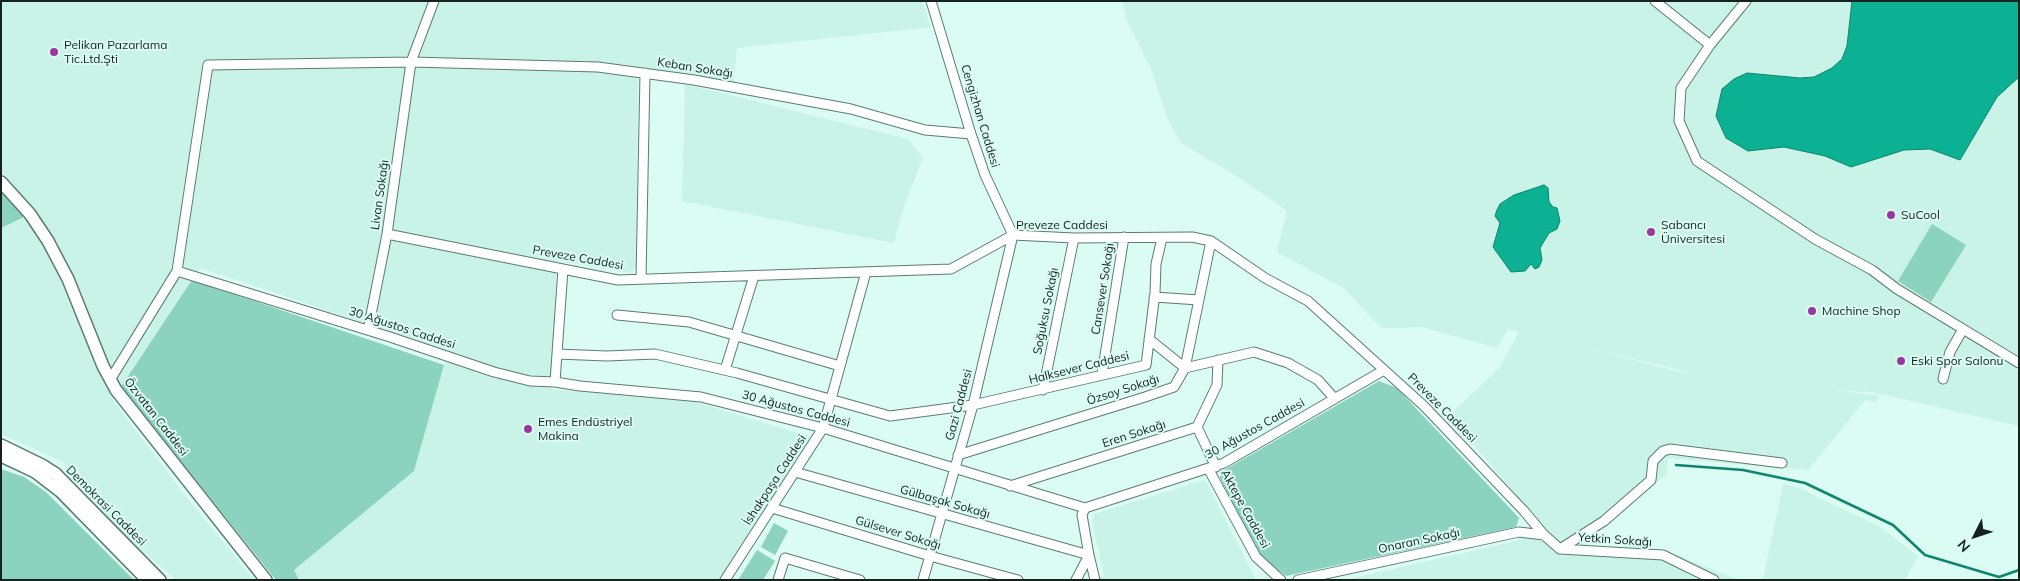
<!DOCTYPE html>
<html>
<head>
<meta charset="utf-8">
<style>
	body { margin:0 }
	#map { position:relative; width:2020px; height:581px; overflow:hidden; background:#dafcf2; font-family:Mulish,sans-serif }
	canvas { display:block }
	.frame { position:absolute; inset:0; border:2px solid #15221e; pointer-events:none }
	.north { position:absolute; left:1950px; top:511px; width:50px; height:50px; -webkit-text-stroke:4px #dafcf2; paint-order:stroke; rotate:229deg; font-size:14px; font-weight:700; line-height:20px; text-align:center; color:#15221e }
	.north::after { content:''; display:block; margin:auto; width:18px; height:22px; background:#15221e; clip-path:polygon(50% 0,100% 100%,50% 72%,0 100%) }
</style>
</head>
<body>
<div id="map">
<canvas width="2020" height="581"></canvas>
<div class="frame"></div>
<div class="north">N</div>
</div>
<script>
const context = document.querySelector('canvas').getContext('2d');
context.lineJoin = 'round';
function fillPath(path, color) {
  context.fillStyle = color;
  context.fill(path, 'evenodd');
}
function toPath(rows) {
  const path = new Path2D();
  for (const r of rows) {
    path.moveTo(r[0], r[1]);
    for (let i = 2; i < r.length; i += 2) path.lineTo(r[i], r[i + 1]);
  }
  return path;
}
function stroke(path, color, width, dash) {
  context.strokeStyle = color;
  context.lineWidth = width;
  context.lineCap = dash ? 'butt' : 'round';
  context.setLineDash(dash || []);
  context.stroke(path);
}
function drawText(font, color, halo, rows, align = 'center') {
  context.font = font + ' Mulish,sans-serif';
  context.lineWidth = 4;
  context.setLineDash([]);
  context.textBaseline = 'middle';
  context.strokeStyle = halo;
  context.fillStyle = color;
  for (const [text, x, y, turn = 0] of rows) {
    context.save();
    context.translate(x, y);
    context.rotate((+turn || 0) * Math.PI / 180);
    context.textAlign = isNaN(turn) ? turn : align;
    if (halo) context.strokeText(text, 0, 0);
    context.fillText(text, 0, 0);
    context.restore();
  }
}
const built = toPath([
	[1,1,922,1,931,27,737,48,734,82,638,75,636,268,631,273,557,261,551,389,693,401,810,437,722,580,299,580,293,570,414,471,448,351,201,268,113,400,180,489,254,580,176,580,120,531,63,462,1,434,1,228,26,216,41,216,1,174],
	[1122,1,2019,1,2019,426,1872,392,1834,390,1879,396,1877,402,1865,400,1808,470,1668,458,1667,474,1582,544,1677,555,1739,580,1345,580,1516,541,1538,520,1449,416,1500,367,1519,332,1508,329,1497,348,1422,327,1381,328,1345,289,1277,252,1287,211,1246,182,1181,143,1167,117,1152,71,1126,18],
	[1564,342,1697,374,1680,372],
	[685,84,908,139,923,158,904,206,894,243,682,201],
	[1205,480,1256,580,1094,580,1104,576,1093,525,1094,514],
	[1783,484,1797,487,1880,527,1918,556,1905,580,1763,580]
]);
const green = toPath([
	[1,191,26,216,1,228],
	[1932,224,1966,245,1931,302,1898,281],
	[192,280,444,365,414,471,294,570,299,580,276,580,121,387],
	[1379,381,1397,388,1519,518,1516,527,1286,576,1259,555,1220,478,1221,472],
	[1,469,24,477,46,492,134,580,1,580],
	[774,523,788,531,775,555,761,547],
	[757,550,775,561,763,580,738,580]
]);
const water = toPath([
	[1852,1,2019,1,2019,77,1997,97,1960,160,1930,149,1904,150,1851,167,1825,156,1784,147,1748,151,1726,138,1716,116,1722,89,1734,79,1747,73,1800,78,1814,77,1832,68,1842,59,1847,46,1852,1],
	[1544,185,1548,188,1549,202,1553,207,1557,208,1560,221,1557,229,1549,233,1540,248,1542,260,1539,267,1535,269,1531,264,1525,271,1511,272,1493,247,1500,223,1495,216,1497,210,1500,204,1514,195,1544,185]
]);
const stream = toPath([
	[1676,465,1743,470,1805,483,1893,525,1925,555,1999,577,2019,570]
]);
const minor = toPath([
	[1655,1,1710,45],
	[1746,1,1710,45,1681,88,1679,121,1697,161,1815,239,1872,270,1897,289,2019,363],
	[387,234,618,280,951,269,1013,235,1074,238,1192,237,1211,241,1265,278,1308,301,1424,406,1524,511,1544,535,1560,549,1663,555,1714,580],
	[177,271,390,337,494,372,530,381,555,382,580,386,701,397,823,428,1085,508,1224,463,1384,370],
	[641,279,645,73],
	[1154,297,1199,300],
	[617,315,689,322,840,366],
	[368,330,387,234,411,62,598,67,694,80,851,109,925,130,971,134],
	[1149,339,1185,368,1211,241],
	[557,354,607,356,655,354,737,373,890,416,973,405,1146,365,1155,293,1156,264,1162,238],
	[725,370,754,276],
	[1102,374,1124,237],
	[1943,379,1950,352,1963,329],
	[110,380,177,271,208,65,411,62,434,1],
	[555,382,563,269],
	[1043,390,1074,238],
	[1197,427,1216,467],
	[958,455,1145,397,1174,387,1185,368,1254,352,1288,363,1318,380,1334,398],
	[1209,470,1256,557,1281,580],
	[795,472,1089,555,1095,580],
	[1010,486,1197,427,1217,385,1218,360],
	[772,508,930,556,1018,580],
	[1560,549,1604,521,1651,480,1653,461,1663,451,1670,449,1782,463],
	[725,580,823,428,866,272],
	[778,580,785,558,860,580],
	[923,580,973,405,1013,235,985,175,971,134,931,1],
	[1076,580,1089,555,1082,515,1085,508],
	[1298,580,1519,532,1544,535]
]);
const major = toPath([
	[1,182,30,214,48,241,68,279,103,366,116,390,266,580],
	[1,445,42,465,56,474,160,580],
	[1,456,35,472,61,492,147,580]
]);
const markers = [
	[54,52,5,"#98379e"],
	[1891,215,5,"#98379e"],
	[1651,232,5,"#98379e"],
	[1812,311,5,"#98379e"],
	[1901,361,5,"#98379e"],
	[528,429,5,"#98379e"]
];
const poiNames = [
	["Pelikan Pazarlama",64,45],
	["Tic.Ltd.Şti",64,59],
	["SuCool",1901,215],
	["Sabancı",1661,225],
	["Üniversitesi",1661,239],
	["Machine Shop",1822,311],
	["Eski Spor Salonu",1911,361],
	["Emes Endüstriyel",538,422],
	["Makina",538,436]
];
const streetNames = [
	["Keban Sokağı",695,68,9],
	["Cengizhan Caddesi",980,116,73],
	["Livan Sokağı",380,195,-82],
	["Preveze Caddesi",1062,225],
	["Preveze Caddesi",578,258,10],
	["Cansever Sokağı",1103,289,-81],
	["Soğuksu Sokağı",1046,311,-79],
	["30 Ağustos Caddesi",402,328,18],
	["Halksever Caddesi",1079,368,-14],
	["Özsoy Sokağı",1123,390,-18],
	["Gazi Caddesi",959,405,-75],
	["Preveze Caddesi",1442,408,45],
	["30 Ağustos Caddesi",796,409,15],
	["Özvatan Caddesi",156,417,52],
	["30 Ağustos Caddesi",1255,429,-29],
	["Eren Sokağı",1134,434,-18],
	["İshakpaşa Caddesi",775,480,-57],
	["Gülbaşak Sokağı",945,502,16],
	["Demokrasi Caddesi",106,506,45],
	["Aktepe Caddesi",1245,509,61],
	["Gülsever Sokağı",898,533,17],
	["Yetkin Sokağı",1615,540,4],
	["Onaran Sokağı",1419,541,-12]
];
fillPath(built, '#c8f3e6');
fillPath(green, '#8bd2bf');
fillPath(water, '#0cb093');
stroke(water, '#0f8570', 1);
stroke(stream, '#0f8570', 2.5);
stroke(minor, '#5c7b72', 11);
stroke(major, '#5c7b72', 14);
stroke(minor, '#fff', 9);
stroke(major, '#fff', 11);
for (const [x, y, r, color] of markers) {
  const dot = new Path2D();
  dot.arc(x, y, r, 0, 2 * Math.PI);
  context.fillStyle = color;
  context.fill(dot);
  stroke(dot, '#dafcf2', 2);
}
drawText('12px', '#15221e', '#dafcf2', poiNames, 'left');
drawText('12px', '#15221e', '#dafcf2', streetNames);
</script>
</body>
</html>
